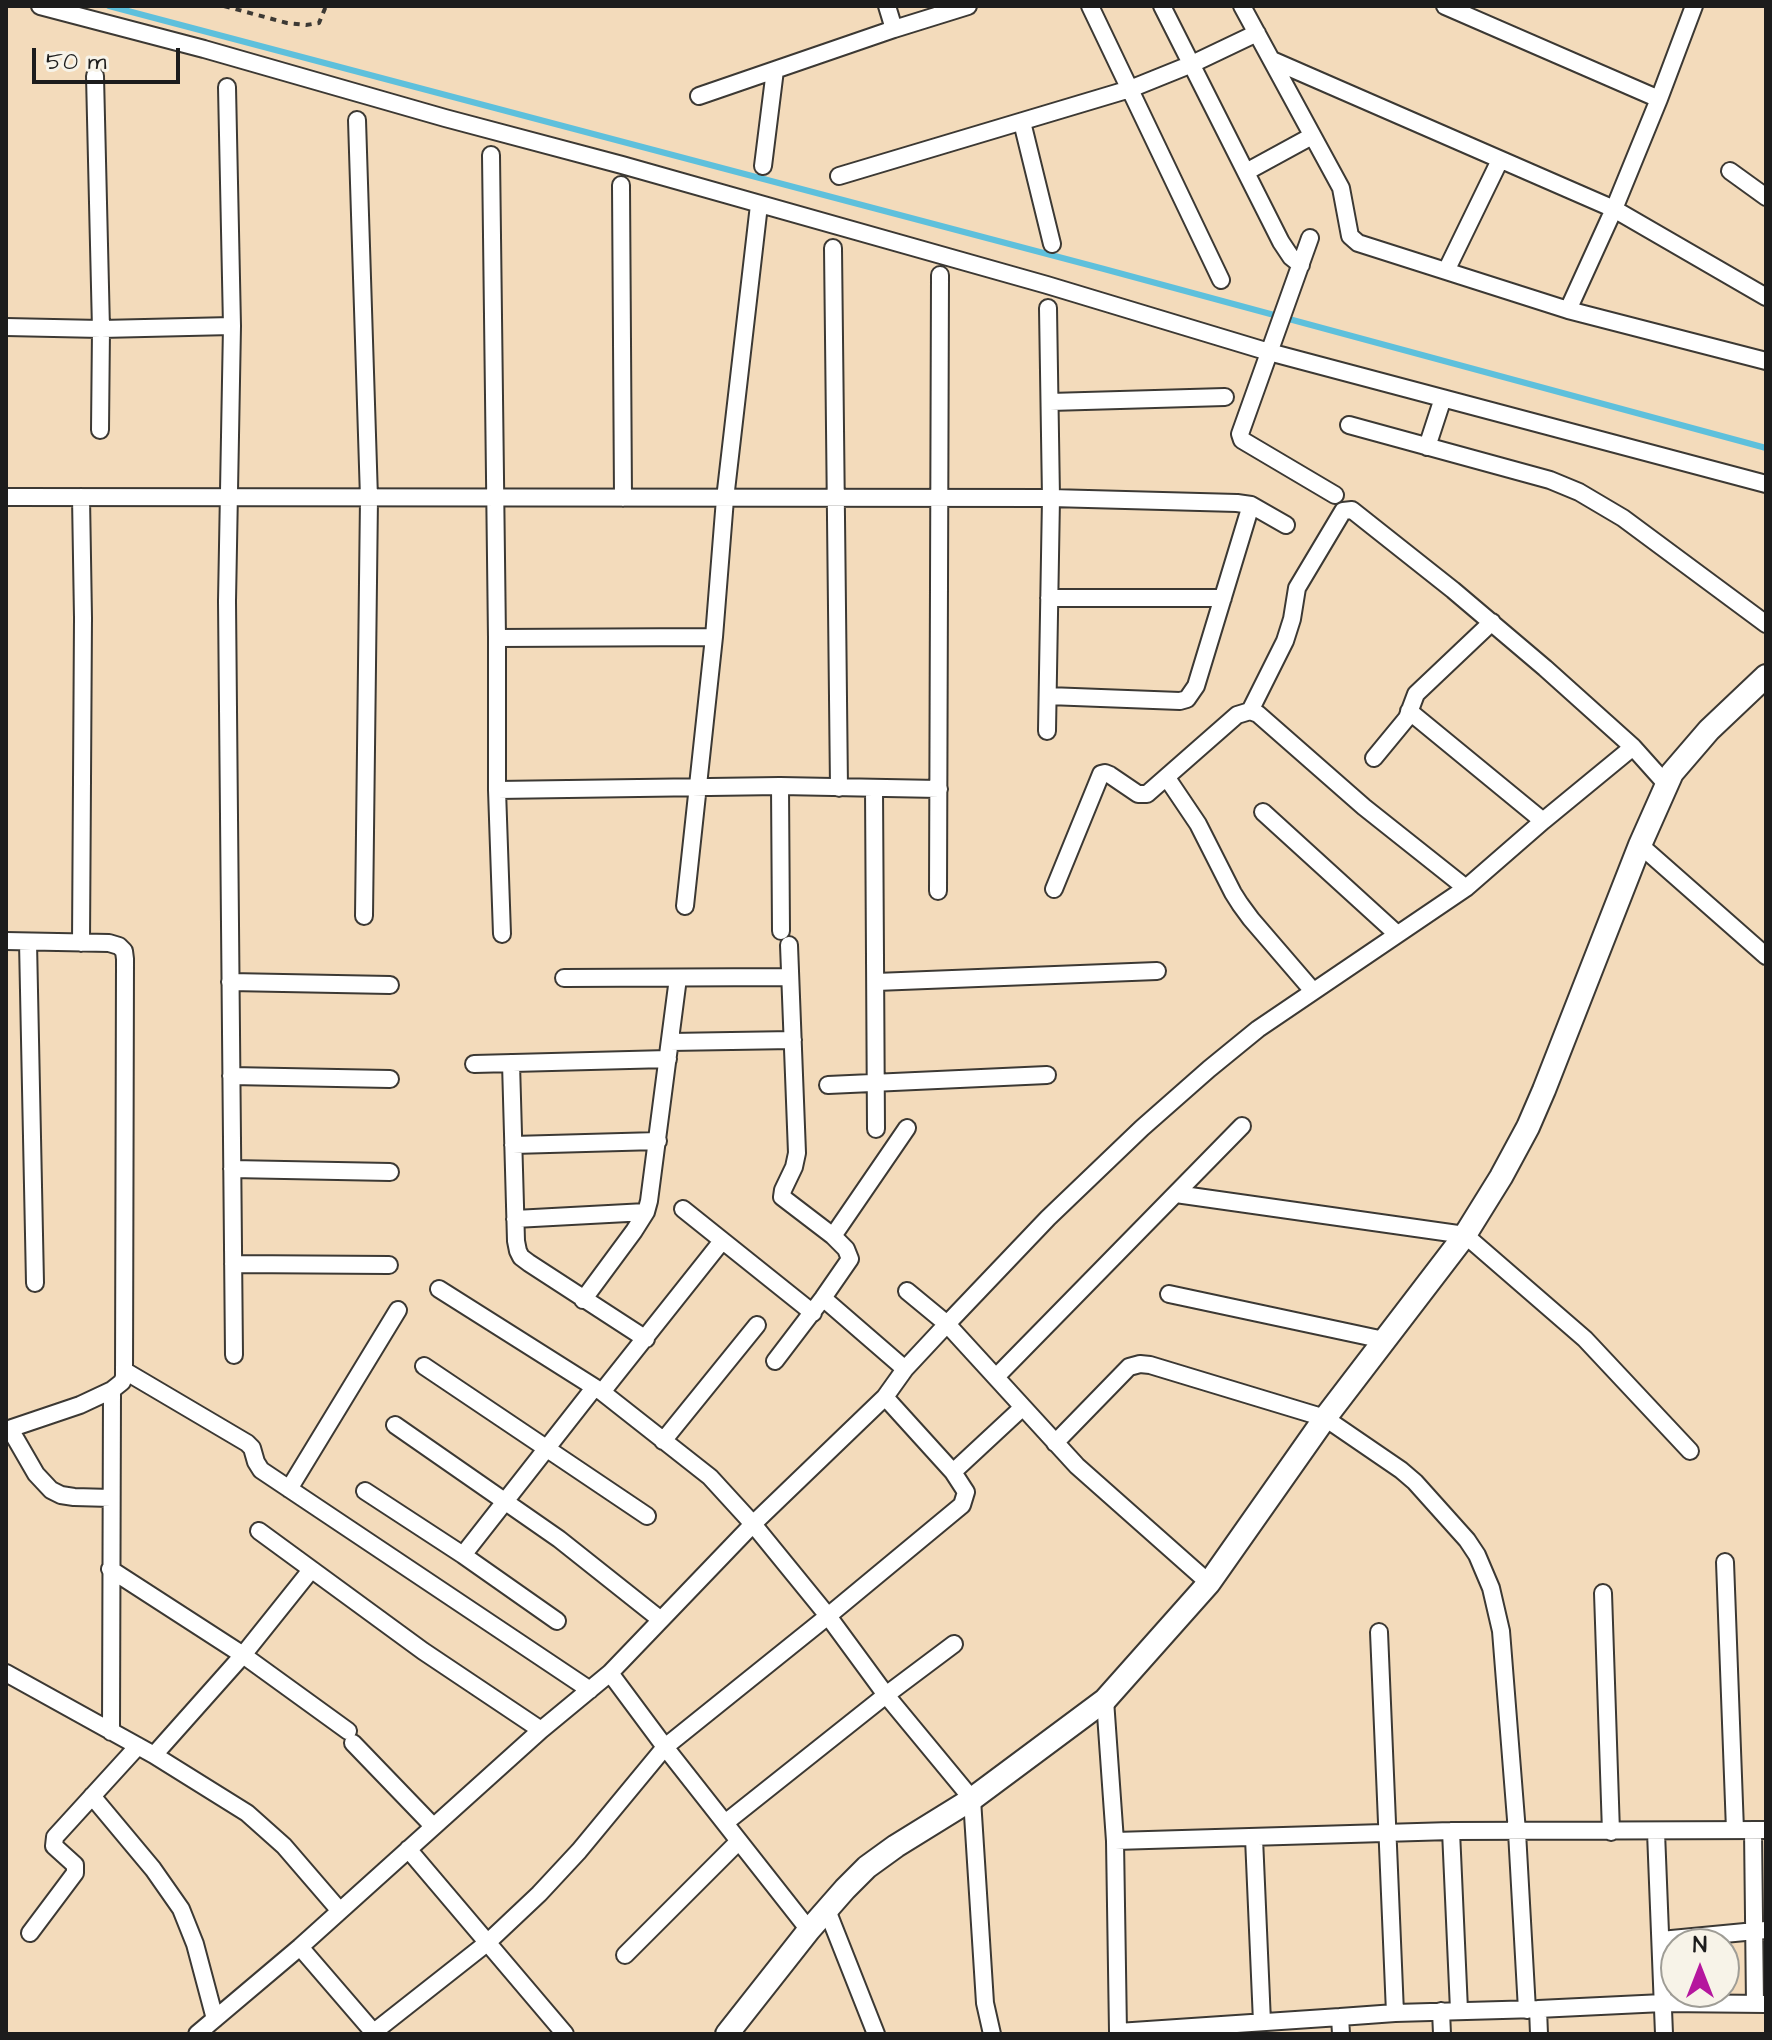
<!DOCTYPE html>
<html>
<head>
<meta charset="utf-8">
<style>
	body { margin:0 }
	#map { position:relative; width:1772px; height:2040px; overflow:hidden; background:#f3dbbb; font-family:"Architects Daughter",sans-serif }
	canvas { display:block }
	.frame { position:absolute; inset:0; border:8px solid #1c1c1c; pointer-events:none }
	.north { position:absolute; left:1660px; top:1928px; width:80px; height:80px; box-sizing:border-box; background:#f7f3e8; border:2px solid #9f9d96; border-radius:50%; rotate:0deg; font-size:22px; font-weight:700; line-height:32px; text-align:center; color:#1c1c1c }
	.north::after { content:''; display:block; margin:auto; width:28px; height:36px; background:#b5179e; clip-path:polygon(50% 0,100% 100%,50% 72%,0 100%) }
	.scale { position:absolute; left:32px; top:48px; width:148px; height:36px; box-sizing:border-box; border:4px solid #1c1c1c; border-top:0; padding-left:10px; font-size:24px; line-height:28px; white-space:nowrap; color:#1c1c1c; -webkit-text-stroke:6px #f7f3e8; paint-order:stroke }
</style>
</head>
<body>
<div id="map">
<canvas width="1772" height="2040"></canvas>
<div class="frame"></div>
<div class="north">N</div>
<div class="scale">50 m</div>
</div>
<script>
const context = document.querySelector('canvas').getContext('2d');
context.lineJoin = 'round';
function toPath(rows) {
  const path = new Path2D();
  for (const r of rows) {
    path.moveTo(r[0], r[1]);
    for (let i = 2; i < r.length; i += 2) path.lineTo(r[i], r[i + 1]);
  }
  return path;
}
function stroke(path, color, width, dash) {
  context.strokeStyle = color;
  context.lineWidth = width;
  context.lineCap = dash ? 'butt' : 'round';
  context.setLineDash(dash || []);
  context.stroke(path);
}
const stream = toPath([
	[109,6,1104,269,1766,448]
]);
const path = toPath([
	[224,6,287,23,306,25,319,23,326,6]
]);
const street = toPath([
	[40,6,204,49,445,118,622,165,1047,285,1269,352,1766,484],
	[887,6,894,29],
	[1090,6,1221,280],
	[1162,6,1281,242,1291,257,1301,265],
	[1242,6,1341,188,1350,236,1358,243,1568,310,1766,361],
	[1445,6,1659,99],
	[1272,60,1614,209,1766,297],
	[95,76,101,329,100,430],
	[227,87,232,326,227,601,234,1355],
	[699,96,894,29,968,6],
	[357,120,369,498,364,916],
	[1022,122,1052,244],
	[491,155,497,638,497,790,502,934],
	[763,166,775,70],
	[1730,171,1766,197],
	[1246,172,1312,136],
	[839,176,1130,89,1192,64,1257,33],
	[621,185,623,498],
	[1310,238,1240,434,1242,440,1335,495],
	[833,248,839,788],
	[1446,271,1500,160],
	[1568,310,1614,209,1659,99,1694,6],
	[6,327,101,329,232,326],
	[1050,402,1225,397],
	[1349,425,1550,480,1579,492,1623,518,1766,624],
	[1427,447,1443,398],
	[6,497,1051,498,1237,503,1251,505,1286,525],
	[81,497,83,618,81,943],
	[1049,598,1223,598],
	[497,638,714,637],
	[1048,696,1180,701,1187,699,1196,686,1251,505],
	[1250,711,1285,641,1292,619,1297,588,1343,511,1352,510,1453,590,1545,668,1633,747,1667,785],
	[1409,711,1543,821],
	[1047,731,1051,498,1048,308],
	[1374,758,1407,718,1416,694,1492,622],
	[1167,778,1198,824,1233,893,1240,904,1251,919,1313,991],
	[780,786,781,931],
	[874,788,876,1129],
	[497,790,780,786,939,789],
	[1263,812,1397,934],
	[1640,845,1766,956],
	[1054,889,1101,774,1105,773,1110,775,1138,794,1147,794,1237,715,1250,711,1258,714,1364,807,1466,888],
	[938,891,940,275],
	[685,906,714,637,725,499,759,205],
	[6,941,109,943,119,946,124,951,125,959,124,1377,122,1382,112,1390,80,1405,6,1430],
	[28,942,35,1283],
	[564,978,790,977],
	[230,982,390,985],
	[876,982,1157,971],
	[670,1042,793,1040],
	[511,1063,516,1241,518,1251,521,1257,529,1263,646,1339],
	[474,1064,668,1059],
	[231,1076,390,1079],
	[828,1085,1047,1075],
	[513,1145,658,1141],
	[232,1169,390,1172],
	[1176,1194,1465,1235,1585,1339,1690,1451],
	[683,1209,813,1313],
	[515,1219,646,1212],
	[833,1236,907,1128],
	[233,1264,389,1265],
	[439,1289,602,1392,710,1477,753,1524,828,1616,886,1695,972,1799,985,2003,992,2034],
	[1169,1294,1384,1340],
	[823,1298,905,1369],
	[583,1300,634,1231,646,1212,649,1201,678,978],
	[775,1361,823,1298,850,1259,846,1249,833,1236,782,1197,783,1190,794,1167,797,1153,789,945],
	[424,1366,647,1516],
	[125,1371,247,1443,252,1448,256,1462,261,1470,590,1690],
	[996,1377,1242,1126],
	[602,1392,722,1241],
	[395,1425,559,1539,661,1620],
	[10,1429,36,1474,51,1490,61,1495,74,1497,111,1498],
	[663,1441,757,1325],
	[1055,1443,1129,1367,1140,1364,1150,1365,1325,1418,1401,1470,1415,1482,1467,1540,1477,1555,1491,1588,1501,1631,1517,1832,1527,2010],
	[953,1472,1023,1407],
	[289,1489,398,1310],
	[365,1491,463,1555,557,1621],
	[259,1531,423,1651,541,1730],
	[463,1555,594,1388],
	[1725,1562,1735,1830],
	[110,1569,243,1655,348,1731],
	[1209,1583,1077,1466,947,1324,1048,1218,1142,1128,1209,1069,1258,1029,1466,888,1543,821,1633,747],
	[1603,1593,1611,1832],
	[1379,1632,1395,2013],
	[6,1673,154,1755,247,1813,284,1846,340,1911],
	[610,1673,665,1747,809,1930],
	[1105,1700,1115,1841,1118,2032,1340,2017,1341,2034],
	[111,1732,112,1390],
	[353,1743,433,1826],
	[154,1755,243,1655,311,1570],
	[92,1796,153,1869,181,1909,195,1944,215,2019],
	[725,1823,886,1695,954,1644],
	[1753,1830,1755,2004],
	[1451,1831,1459,2010],
	[1656,1832,1664,2034],
	[1254,1838,1262,2022],
	[1115,1841,1451,1831,1766,1830],
	[408,1849,565,2034],
	[827,1910,876,2034],
	[30,1933,75,1873,75,1865,54,1846,55,1837,138,1746],
	[1661,1940,1766,1930],
	[300,1947,375,2034],
	[625,1955,739,1841],
	[1538,2009,1539,2034],
	[1441,2011,1442,2034],
	[1340,2017,1395,2013,1538,2009,1663,2003,1766,2004],
	[374,2032,487,1943,539,1894,579,1851,665,1747,828,1616,962,1505,966,1492,953,1472,885,1397],
	[197,2034,300,1947,541,1730,610,1673,753,1524,885,1397,905,1369,947,1324,907,1291]
]);
const secondary = toPath([
	[727,2034,809,1930,845,1889,867,1867,896,1846,972,1799,1105,1700,1209,1583,1325,1418,1465,1235,1501,1177,1528,1127,1544,1090,1640,845,1672,773,1709,730,1766,676]
]);
stroke(stream, '#5ec0dc', 6);
stroke(street, '#3c3934', 20);
stroke(secondary, '#3c3934', 26);
stroke(path, '#3c3934', 4, [6, 6]);
stroke(street, '#fff', 16);
stroke(secondary, '#fff', 22);
</script>
</body>
</html>
